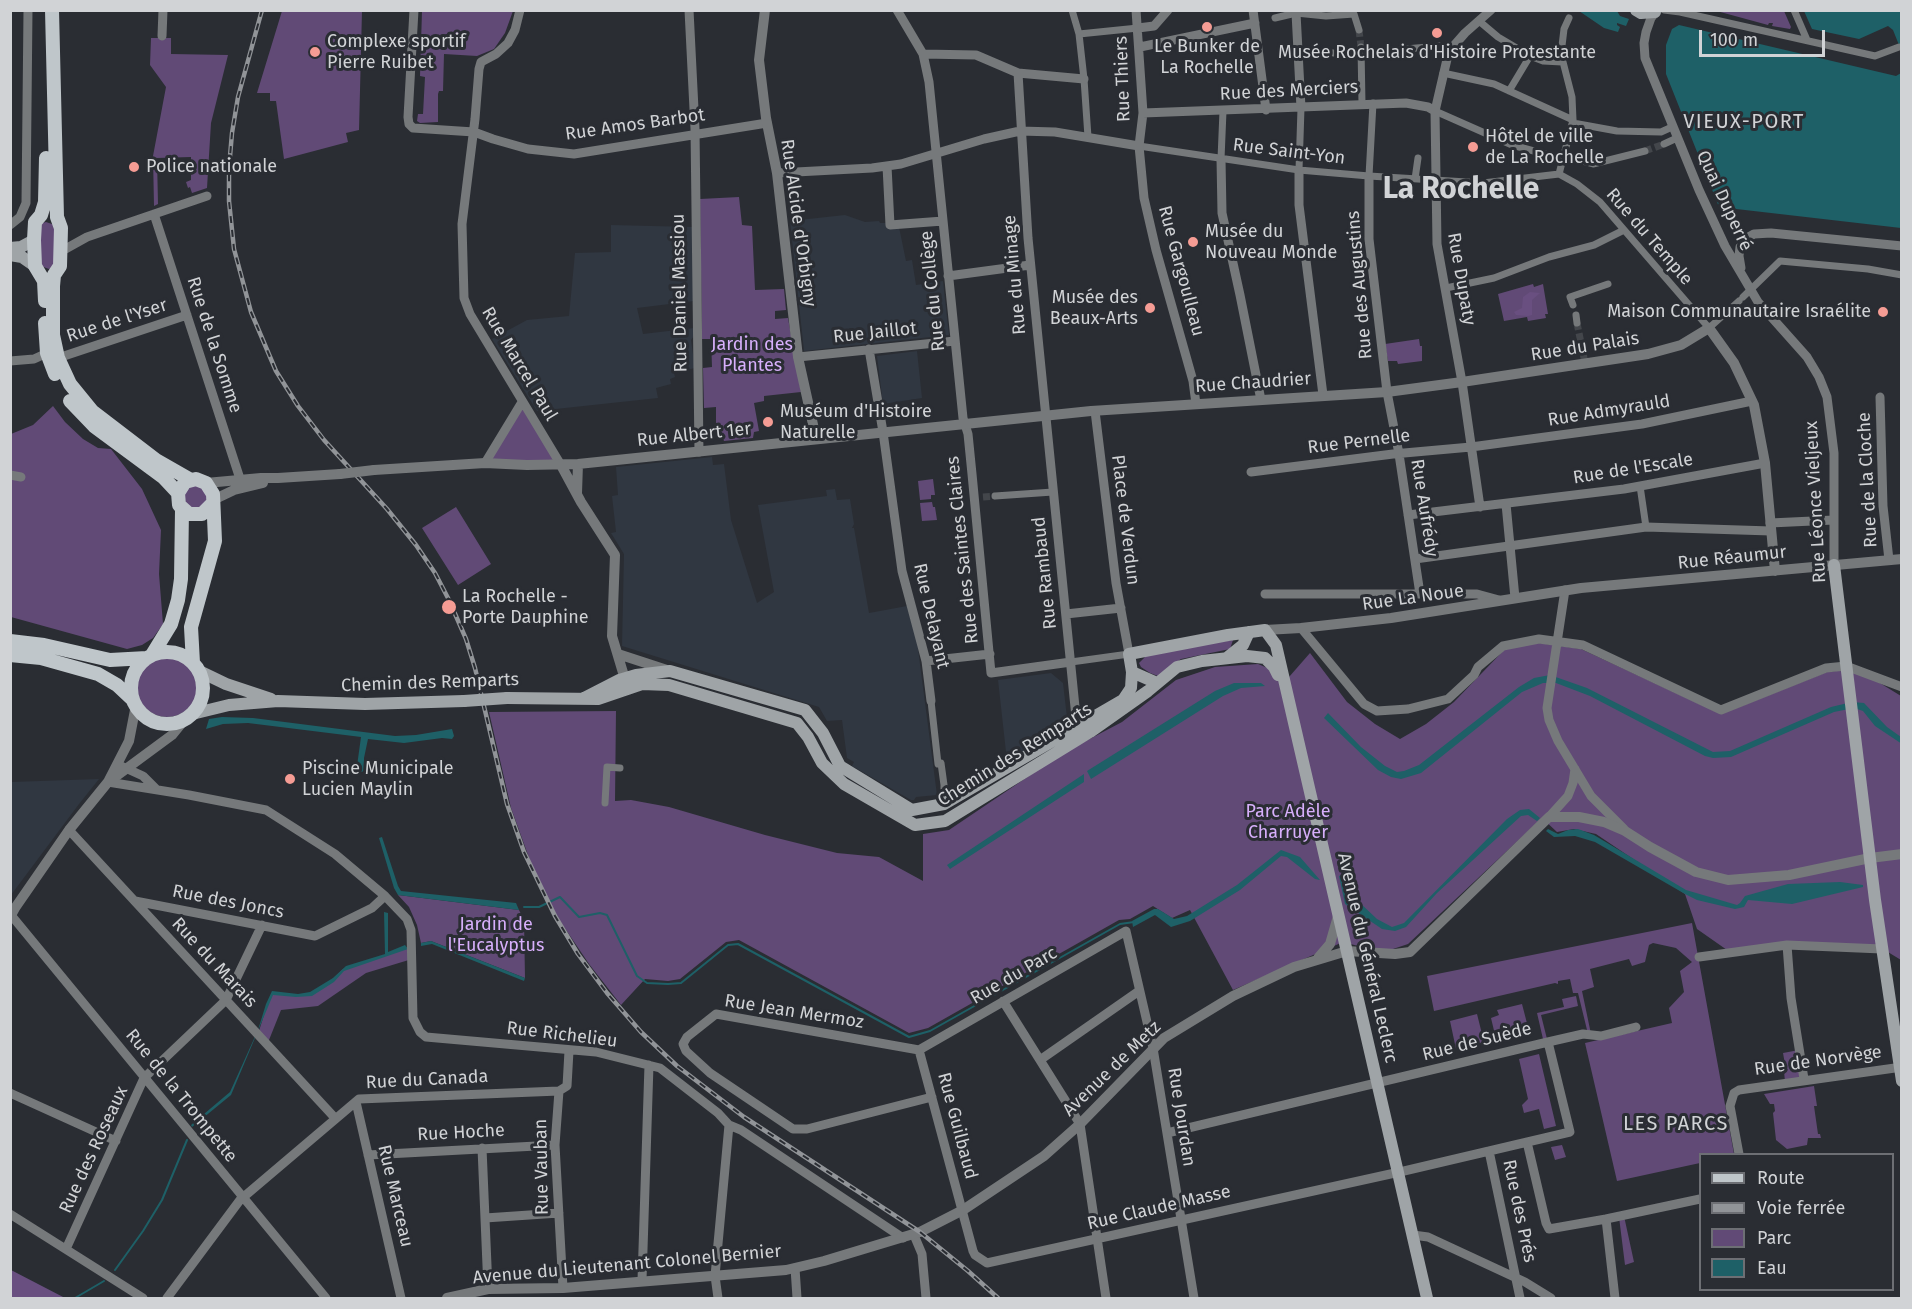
<!DOCTYPE html>
<html>
<head>
<meta charset="utf-8">
<style>
	body { margin:0 }
	#map { position:relative; width:1912px; height:1309px; overflow:hidden; background:#2a2d33; font-family:"Fira Sans",sans-serif }
	canvas { display:block }
	.frame { position:absolute; inset:0; border:12px solid #d1d3d6; pointer-events:none }
	.legend { position:absolute; left:1699px; top:1153px; width:195px; height:138px; box-sizing:border-box; background:#2a2d33; border:2px solid #6d6f74; margin:0; padding:8px 10px; list-style:none; font-size:18px; color:#d1d3d6 }
	.legend li { display:flex; align-items:center; gap:12px; height:30px }
	.legend b { width:30px; border:2px solid #6d6f74 }
	.scale { position:absolute; left:1699px; top:30px; width:126px; height:27px; box-sizing:border-box; border:3px solid #d1d3d6; border-top:0; padding-left:8px; font-size:18px; line-height:21px; white-space:nowrap; color:#d1d3d6; -webkit-text-stroke:4px #2a2d33; paint-order:stroke }
</style>
</head>
<body>
<div id="map">
<canvas width="1912" height="1309"></canvas>
<div class="frame"></div>
<ul class="legend">
<li><b style="height:8px;background:#bfc6ca"></b>Route</li>
<li><b style="height:8px;background:#919498"></b>Voie ferrée</li>
<li><b style="height:16px;background:#614a76"></b>Parc</li>
<li><b style="height:16px;background:#1e6067"></b>Eau</li>
</ul>
<div class="scale">100 m</div>
</div>
<script>
const context = document.querySelector('canvas').getContext('2d');
context.lineJoin = 'round';
function fillPath(path, color) {
  context.fillStyle = color;
  context.fill(path, 'evenodd');
}
function toPath(rows) {
  const path = new Path2D();
  for (const r of rows) {
    if (r.length === 3) {
      path.moveTo(r[0] + r[2], r[1]);
      path.arc(r[0], r[1], r[2], 0, 2 * Math.PI);
      continue;
    }
    path.moveTo(r[0], r[1]);
    for (let i = 2; i < r.length; i += 2) path.lineTo(r[i], r[i + 1]);
  }
  return path;
}
function stroke(path, color, width, dash) {
  context.strokeStyle = color;
  context.lineWidth = width;
  context.lineCap = dash ? 'butt' : 'round';
  context.setLineDash(dash || []);
  context.stroke(path);
}
function drawText(font, color, halo, rows, align = 'center') {
  context.font = font + ' "Fira Sans",sans-serif';
  context.lineWidth = 6;
  context.setLineDash([]);
  context.textBaseline = 'middle';
  context.strokeStyle = halo;
  context.fillStyle = color;
  for (const [text, x, y, turn = 0] of rows) {
    context.save();
    context.translate(x, y);
    context.rotate((+turn || 0) * Math.PI / 180);
    context.textAlign = isNaN(turn) ? turn : align;
    if (halo) context.strokeText(text, 0, 0);
    context.fillText(text, 0, 0);
    context.restore();
  }
}
const built = toPath([
	[845,215,865,222,879,221,880,223,887,223,899,227,906,261,912,260,916,285,943,281,949,335,804,351,790,221],
	[611,225,693,227,694,301,637,308,643,334,694,328,694,336,691,340,695,368,674,373,675,377,670,379,671,384,656,388,658,398,537,411,492,339,527,320,569,316,575,253,611,252],
	[917,351,922,398,883,404,877,356],
	[712,457,713,465,724,464,731,520,757,603,774,592,758,505,827,496,826,490,835,489,837,500,850,499,854,524,852,528,854,528,869,613,907,606,917,641,937,795,916,797,914,800,911,800,852,766,854,762,847,758,842,720,827,721,819,707,622,646,624,554,611,533,616,532,612,496,618,495,616,467],
	[1051,673,1063,683,1068,726,1007,761,998,680],
	[99,779,79,804,11,895,11,782]
]);
const green = toPath([
	[1713,10,1784,11,1791,27,1790,29,1772,26,1773,23,1769,23,1768,25],
	[282,11,362,11,359,130,346,133,348,142,284,159,276,101,270,101,270,93,257,93],
	[422,11,513,11,505,33,494,49,477,56,444,54,443,91,439,91,438,94,438,122,420,123,417,121,418,114,423,114,425,77,420,76],
	[151,38,171,38,171,54,228,55,211,123,207,188,192,193,190,187,188,188,186,182,191,180,191,157,157,158,158,204,154,206,153,156,166,87,150,65],
	[739,197,742,225,752,226,755,290,784,289,786,310,775,311,775,319,788,318,801,392,764,396,764,401,754,403,759,431,754,432,753,438,724,441,722,435,716,436,716,407,704,408,703,368,712,367,711,339,702,339,700,199],
	[46,222,55,225,57,259,52,268,49,269,41,266,38,231,42,223],
	[1533,284,1534,287,1543,284,1548,314,1545,314,1546,318,1528,321,1527,317,1504,321,1498,294],
	[1419,339,1420,346,1422,346,1422,361,1398,364,1397,361,1388,361,1385,344],
	[522,402,561,465,485,463],
	[53,406,65,422,83,439,98,448,111,449,142,489,161,530,159,574,163,624,153,638,142,645,127,649,11,617,11,434,33,425],
	[933,479,935,495,931,495,931,499,920,500,918,481],
	[192,486,199,486,206,491,208,500,202,509,186,507,184,491],
	[932,502,933,507,935,507,937,520,922,521,920,503],
	[456,507,491,564,458,585,422,528],
	[1233,640,1230,649,1181,659,1158,676,1150,673,1141,667,1139,663,1149,653],
	[1539,643,1581,649,1721,714,1827,672,1845,670,1875,680,1901,696,1901,960,1878,946,1727,950,1697,929,1685,894,1596,834,1574,829,1557,832,1542,818,1408,944,1393,949,1377,951,1343,942,1233,990,1190,910,1172,918,1153,906,1130,919,1119,920,928,1028,909,1033,739,940,726,942,680,979,668,981,645,979,621,1005,589,964,558,918,532,866,511,808,489,712,616,711,615,801,631,800,669,807,765,835,837,853,879,857,923,881,923,834,949,830,1063,753,1122,722,1176,680,1215,667,1258,664,1289,677,1310,653,1347,702,1375,724,1400,739,1426,724,1454,702,1506,648],
	[167,687,30],
	[398,895,519,910,524,920,525,978,431,941,421,943,417,925,409,907],
	[1692,923,1734,1154,1700,1154,1700,1163,1617,1181,1585,1043,1672,1023,1669,1008,1684,992,1680,971,1692,962,1676,948,1653,943,1649,945,1645,962,1632,966,1629,959,1590,969,1594,987,1582,991,1591,1034,1588,1034,1578,993,1573,993,1570,979,1558,981,1558,984,1555,983,1434,1011,1427,976],
	[412,946,412,959,366,973,318,1006,281,1010,267,1045,259,1031,268,1002,273,993,305,995,325,986,343,969],
	[1576,996,1578,1006,1541,1015,1547,1039,1543,1039,1537,1013,1564,1007,1562,999],
	[1522,1004,1529,1031,1496,1039,1491,1018,1499,1015,1497,1010],
	[1477,1014,1484,1042,1456,1049,1450,1021],
	[1799,1050,1804,1079,1785,1082,1784,1071,1786,1070,1783,1053],
	[1539,1054,1556,1126,1544,1129,1539,1109,1524,1113,1522,1105,1528,1099,1519,1059],
	[1814,1086,1817,1106,1814,1106,1818,1134,1820,1134,1821,1138,1808,1138,1807,1145,1787,1149,1776,1140,1773,1113,1775,1111,1774,1104,1770,1104,1764,1094],
	[1562,1145,1566,1157,1555,1160,1551,1147],
	[1624,1216,1634,1262,1625,1265,1619,1217]
]);
const forest = toPath([
	[1530,292,1540,293,1532,300,1532,315,1528,316,1516,315,1514,312,1522,308,1523,297],
	[10,1270,11,1270,65,1298,11,1298]
]);
const water = toPath([
	[1579,11,1617,11,1620,16,1629,19,1626,26,1617,23,1617,25,1620,27,1618,32,1604,28],
	[1804,11,1901,11,1901,50,1893,30,1888,26,1859,39,1812,29],
	[1679,25,1896,76,1901,73,1901,228,1719,207,1666,74,1666,45,1672,29],
	[1550,675,1587,688,1713,752,1730,751,1831,707,1852,702,1864,703,1887,727,1901,737,1902,744,1875,726,1863,711,1854,708,1834,712,1731,757,1713,758,1705,756,1590,696,1556,683,1543,683,1522,692,1421,773,1401,779,1391,777,1378,770,1324,718,1328,713,1361,747,1385,766,1397,772,1404,771,1419,765,1519,687,1534,678],
	[1234,683,1261,683,1265,686,1241,688,1223,696,1091,779,1087,771,1215,691],
	[222,717,253,718,395,736,416,735,452,729,454,736,452,739,442,738,404,743,368,739,364,758,364,771,361,772,357,766,361,737,248,723,223,724,206,729,209,719],
	[1084,774,1084,782,950,869,947,865],
	[1520,810,1529,809,1540,818,1537,821,1528,815,1521,816,1437,893,1406,927,1395,931,1382,929,1345,904,1339,876,1342,875,1359,902,1377,919,1392,927,1404,923,1507,819],
	[1548,829,1558,834,1568,830,1578,829,1594,835,1686,890,1737,905,1740,903,1745,896,1788,884,1840,882,1863,885,1863,887,1792,904,1748,900,1744,907,1735,909,1697,900,1685,894,1595,842,1575,836,1554,837,1546,831],
	[382,837,398,886,401,891,516,903,519,910,398,895,394,888,379,838],
	[1281,850,1300,857,1320,880,1315,879,1287,857,1281,856,1240,890,1190,921,1171,927,1155,915,1133,927,1132,921,1154,909,1158,909,1174,919,1187,916,1237,885],
	[384,912,388,913,388,952,405,945,408,949,344,971,334,982,312,996,296,997,273,995,231,1095,192,1127,191,1125,230,1092,258,1030,266,1004,272,991,298,994,310,992,333,978,346,966,385,954],
	[431,941,525,978,524,981,432,944,421,946,421,943]
]);
const stream = toPath([
	[524,907,539,907,560,897,579,917,600,913,607,915,637,976,647,983,668,984,681,983,728,945,738,944,909,1037,930,1031,1120,924,1134,922],
	[115,1270,143,1231,162,1200,187,1140],
	[75,1298,104,1281]
]);
const pedestrianTunnel = toPath([
	[1359,30,1361,47],
	[1645,151,1664,144],
	[1577,323,1585,363],
	[983,497,995,496]
]);
const pedestrian = toPath([
	[1072,10,1079,34,1084,79,1088,137],
	[1664,10,1680,12,1875,56,1899,47],
	[1794,10,1807,40],
	[1275,18,1296,13,1326,16,1354,14,1359,30],
	[1479,21,1498,37,1530,56,1543,61,1562,62],
	[1079,34,1138,28],
	[1361,47,1362,104],
	[1329,53,1361,53,1439,46,1451,49],
	[1443,73,1494,84,1573,120],
	[1509,91,1530,56],
	[1435,111,1512,145,1563,159],
	[1573,123,1617,131,1661,132,1672,127],
	[1664,144,1677,138],
	[1139,146,1299,170,1369,176,1483,183,1559,174],
	[1564,156,1593,164,1645,151],
	[1221,159,1223,111],
	[1299,170,1301,108],
	[1559,174,1577,184,1600,202,1709,328,1739,301],
	[1559,174,1573,120,1572,97,1561,54,1564,29,1569,18],
	[1369,176,1373,103],
	[1415,179,1418,158],
	[1446,288,1494,278,1549,257,1594,245,1624,230],
	[1743,297,1780,261,1868,269,1902,275],
	[1573,305,1570,297,1608,284],
	[1576,315,1577,323],
	[1640,486,1646,527],
	[995,496,1053,492],
	[1071,662,1129,654],
	[931,701,938,764,941,763,944,785,944,804],
	[605,803,607,767,620,768]
]);
const minor = toPath([
	[414,10,408,117,409,124,413,128,474,132,493,139,528,149,574,154,767,123],
	[520,10,515,30,508,43,496,54,481,62,479,69,475,119,462,224,464,298,470,314,561,465],
	[689,10,695,129,699,452],
	[897,10,923,54,929,82,963,418,968,434,972,474,991,673,1071,662],
	[1136,10,1143,113,1139,146,1144,198,1156,250,1193,381,1196,404],
	[1253,10,1266,110],
	[1657,10,1651,18,1646,32,1644,43,1645,58,1699,190,1725,246,1758,302,1807,357,1819,377,1827,397,1834,453,1834,565],
	[1296,13,1301,108],
	[1138,28,1154,26,1168,10],
	[162,36,163,10],
	[1140,47,1255,23],
	[923,54,976,55,1018,73,1084,79],
	[1018,73,1028,238,1077,727],
	[1143,113,1406,103,1428,107,1435,111],
	[1221,159,1222,213,1240,295,1261,400],
	[887,166,890,225,943,221],
	[1299,170,1299,205,1323,395],
	[777,173,872,168,901,164,984,139,1020,131,1055,132,1139,146],
	[1369,176,1369,239,1387,392,1399,454,1420,594],
	[154,214,242,485],
	[10,225,20,217,26,203,28,10],
	[60,252,87,237,207,196],
	[1741,268,1739,256,1740,247,1747,238,1754,234,1771,233,1902,246],
	[948,276,1030,265],
	[869,349,883,432,902,571,926,661,931,701],
	[798,357,955,341],
	[58,358,187,315],
	[10,361,34,359,47,353],
	[1880,397,1883,506,1889,560],
	[1095,411,1116,583,1129,654],
	[485,463,522,402],
	[1251,472,1393,454,1471,447,1642,424,1752,401],
	[10,475,21,477],
	[1506,504,1515,598],
	[1480,507,1462,382,1437,244,1435,111,1448,55,1451,49,1465,33,1491,10],
	[1408,515,1624,489,1765,463],
	[1770,523,1834,520],
	[1415,559,1646,527,1771,531],
	[1565,590,1547,708,1549,720,1558,741,1591,796,1624,829],
	[1265,594,1477,594,1499,600],
	[1066,614,1121,608],
	[1301,628,1364,704,1377,711,1408,709,1448,699,1474,675,1478,667,1503,646,1539,639,1583,645,1721,710,1826,668,1846,666,1902,687],
	[926,661,990,654],
	[121,766,143,776,156,789],
	[108,782,189,795,266,810,335,854,385,896,372,908,315,936,135,901],
	[1549,817,1568,796,1573,783,1575,769],
	[69,830,335,1118],
	[385,896,407,919,411,930,413,1018,420,1032,426,1037,596,1052,660,1068,718,1113,729,1125,741,1130,903,1238],
	[11,915,326,1298],
	[1787,945,1791,998,1804,1079],
	[1699,957,1787,945,1882,949],
	[1003,1001,1080,1124,1106,1298],
	[919,1050,973,1251,975,1255,987,1263,1404,1171,1570,1132,1548,1042],
	[919,1050,1126,931,1153,1048,1194,1298],
	[919,1050,716,1014,687,1037,683,1044,686,1051,710,1073,793,1129,807,1129,932,1097],
	[1040,1060,1139,991],
	[10,1093,116,1141],
	[356,1102,401,1298],
	[1167,1133,1548,1042,1583,1034,1601,1036,1636,1027],
	[1527,1142,1546,1223,1549,1229,1606,1219,1615,1298],
	[482,1148,488,1289],
	[1489,1151,1520,1298],
	[1739,1154,1730,1106,1734,1093,1739,1090,1902,1067],
	[368,1155,555,1145],
	[10,1214,143,1298],
	[485,1218,559,1213],
	[1606,1219,1700,1199],
	[914,1235,922,1254,926,1298],
	[1413,1235,1428,1237,1525,1282,1551,1298],
	[66,1249,144,1078,226,1000,262,925],
	[795,1268,797,1298],
	[642,1280,649,1065],
	[563,1288,555,1145,559,1091,567,1086,569,1051],
	[167,1298,240,1200,359,1099,559,1091],
	[718,1298,715,1276,729,1125]
]);
const tertiary = toPath([
	[765,10,759,60,766,118,777,173,798,357,816,438],
	[561,465,581,502,615,555,612,636,627,686],
	[374,470,485,463,527,465,578,464,1091,411,1387,392,1462,382,1648,354,1681,345,1709,328,1734,363,1754,405,1765,463,1775,571],
	[206,483,261,478,278,478,340,474],
	[577,493,578,464],
	[213,500,234,490,263,483],
	[1265,630,1301,628,1391,618,1581,588,1902,559],
	[618,654,670,671],
	[111,780,172,735,185,719],
	[10,917,15,908,69,830,108,782,129,741,136,705],
	[1318,958,1330,944,1338,916],
	[447,1298,488,1289,563,1288,786,1270,824,1261,920,1232,963,1210,1044,1156,1080,1124,1164,1038,1233,996,1294,967,1347,951,1395,954,1410,952,1549,817,1579,817,1604,822,1625,831,1650,847,1696,872,1728,880,1789,875,1870,858,1902,854]
]);
const secondary = toPath([
	[1636,10,1641,13,1655,12],
	[10,248,21,247,34,240],
	[10,255,22,257,35,266],
	[1834,565,1875,900,1902,1081],
	[1228,657,1243,645,1249,632],
	[199,671,226,684,271,699],
	[1132,672,1157,683],
	[507,698,598,699,642,684,669,685,797,723,808,737,822,763,844,784,915,825,945,821,1090,732,1148,691,1177,667,1202,661,1247,656,1265,658,1274,667,1278,675],
	[582,699,619,680,636,675,670,671,805,710,823,733,840,766,912,810,944,804,1123,700,1131,688,1132,672,1129,654,1228,635,1265,630,1276,645,1427,1298],
	[192,714,229,705,278,701,365,704,464,701]
]);
const primary = toPath([
	[52,10,57,217,61,228,60,266,54,275,53,286,53,335,58,358,70,384,92,411,156,460,191,480],
	[45,301,44,281,35,266,34,240,35,222,41,215,45,202,46,158],
	[45,323,47,353,55,374],
	[70,401,94,426,163,477,178,493],
	[10,641,44,645,110,660,147,658],
	[167,688,36],
	[10,655,41,658,98,674,117,685,133,700],
	[152,655,171,624,178,600,181,579,182,510],
	[193,663,191,627,215,541,213,494,206,483,196,479,185,482,178,493,179,505,189,514,202,514,212,504]
]);
const rail = toPath([
	[262,10,238,97,232,133,229,168,229,201,234,249,251,312,276,371,298,406,324,440,387,509,416,545,435,573,449,600,466,639,475,668,507,804,524,852,555,916,578,954,607,993,641,1032,677,1066,744,1117,920,1232,968,1271,998,1298]
]);
const tertiaryBridge = toPath([
	[340,474,374,470]
]);
const secondaryBridge = toPath([
	[464,701,507,698]
]);
const markers = [
	[1207,27,6,"#f59c94"],
	[1437,33,6,"#f59c94"],
	[315,52,6,"#f59c94"],
	[1473,147,6,"#f59c94"],
	[134,167,6,"#f59c94"],
	[1193,242,6,"#f59c94"],
	[1150,308,6,"#f59c94"],
	[1883,312,6,"#f59c94"],
	[768,422,6,"#f59c94"],
	[449,607,8,"#f59c94"],
	[290,779,6,"#f59c94"]
];
const poiNames = [
	["Complexe sportif",327,42],
	["Pierre Ruibet",327,63],
	["Le Bunker de",1207,47,"center"],
	["La Rochelle",1207,68,"center"],
	["Musée Rochelais d'Histoire Protestante",1437,53,"center"],
	["Hôtel de ville",1485,137],
	["de La Rochelle",1485,158],
	["Police nationale",146,167],
	["Musée du",1205,232],
	["Nouveau Monde",1205,253],
	["Musée des",1138,298,"right"],
	["Beaux-Arts",1138,319,"right"],
	["Maison Communautaire Israélite",1871,312,"right"],
	["Muséum d'Histoire",780,412],
	["Naturelle",780,433],
	["La Rochelle -",462,597],
	["Porte Dauphine",462,618],
	["Piscine Municipale",302,769],
	["Lucien Maylin",302,790]
];
const streetNames = [
	["Rue Thiers",1123,79,-92],
	["Rue des Merciers",1289,91,-3],
	["Rue Amos Barbot",635,125,-8],
	["Rue Saint-Yon",1289,152,7],
	["Quai Duperré",1724,201,65],
	["Rue Alcide d'Orbigny",798,223,82],
	["Rue du Temple",1649,237,49],
	["Rue Gargoulleau",1181,271,75],
	["Rue du Minage",1015,275,-95],
	["Rue Dupaty",1461,279,80],
	["Rue des Augustins",1360,285,-95],
	["Rue du Collège",933,291,-96],
	["Rue Daniel Massiou",680,293,-91],
	["Rue de l'Yser",117,321,-18],
	["Rue Jaillot",875,333,-6],
	["Rue de la Somme",214,345,72],
	["Rue du Palais",1585,347,-9],
	["Rue Marcel Paul",519,364,59],
	["Rue Chaudrier",1253,383,-4],
	["Rue Admyrauld",1609,411,-9],
	["Rue Albert 1er",694,435,-6],
	["Rue Pernelle",1359,442,-7],
	["Rue de l'Escale",1633,469,-9],
	["Rue de la Cloche",1868,480,-93],
	["Rue Léonce Vieljeux",1816,502,-93],
	["Rue Aufrédy",1424,508,81],
	["Place de Verdun",1125,520,83],
	["Rue des Saintes Claires",963,550,-96],
	["Rue Réaumur",1732,558,-6],
	["Rue Rambaud",1045,573,-96],
	["Rue La Noue",1413,598,-8],
	["Rue Delayant",931,616,77],
	["Chemin des Remparts",430,683,-2],
	["Chemin des Remparts",1015,755,-32],
	["Rue des Joncs",228,902,11],
	["Avenue du Général Leclerc",1367,958,77],
	["Rue du Marais",214,963,47],
	["Rue du Parc",1014,976,-30],
	["Rue Jean Mermoz",794,1012,9],
	["Rue Richelieu",562,1035,7],
	["Rue de Suède",1477,1042,-14],
	["Rue de Norvège",1818,1061,-8],
	["Avenue de Metz",1112,1069,-44],
	["Rue du Canada",427,1080,-3],
	["Rue de la Trompette",181,1096,51],
	["Rue Jourdan",1181,1117,81],
	["Rue Guilbaud",957,1126,75],
	["Rue Hoche",461,1133,-3],
	["Rue des Roseaux",94,1150,-65],
	["Rue Vauban",542,1167,-91],
	["Rue Marceau",395,1196,77],
	["Rue Claude Masse",1159,1208,-13],
	["Rue des Prés",1519,1211,78],
	["Avenue du Lieutenant Colonel Bernier",627,1265,-5]
];
const parkNames = [
	["Jardin des",752,345],
	["Plantes",752,366],
	["Parc Adèle",1288,812],
	["Charruyer",1288,833],
	["Jardin de",496,925],
	["l'Eucalyptus",496,946]
];
const neighbourhoodNames = [
	["VIEUX-PORT",1744,122],
	["LES PARCS",1676,1124]
];
const townNames = [
	["La Rochelle",1461,190]
];
fillPath(built, '#303741');
fillPath(green, '#614a76');
fillPath(forest, '#694f80');
fillPath(water, '#1e6067');
stroke(stream, '#1e6067', 2);
stroke(pedestrianTunnel, '#43464b', 7, [7, 3.5]);
stroke(pedestrian, '#76797b', 7);
stroke(minor, '#76797b', 9);
stroke(tertiary, '#76797b', 10);
stroke(secondary, '#9fa4a7', 12);
stroke(primary, '#bfc6ca', 14);
stroke(rail, '#919498', 4.5);
stroke(rail, '#2a2d33', 2, [7]);
stroke(tertiaryBridge, '#76797b', 10);
stroke(secondaryBridge, '#9fa4a7', 12);
for (const [x, y, r, color] of markers) {
  const dot = new Path2D();
  dot.arc(x, y, r, 0, 2 * Math.PI);
  context.fillStyle = color;
  context.fill(dot);
  stroke(dot, '#2a2d33', 2);
}
drawText('18px', '#d1d3d6', '#2a2d33', poiNames, 'left');
drawText('18px', '#d1d3d6', '#2a2d33', streetNames);
drawText('18px', '#d7affb', '#2a2d33', parkNames);
context.letterSpacing = '1.5px';
drawText('20px', '#d1d3d6', '#2a2d33', neighbourhoodNames);
context.letterSpacing = '0px';
drawText('bold 30px', '#d1d3d6', '#2a2d33', townNames);
</script>
</body>
</html>
